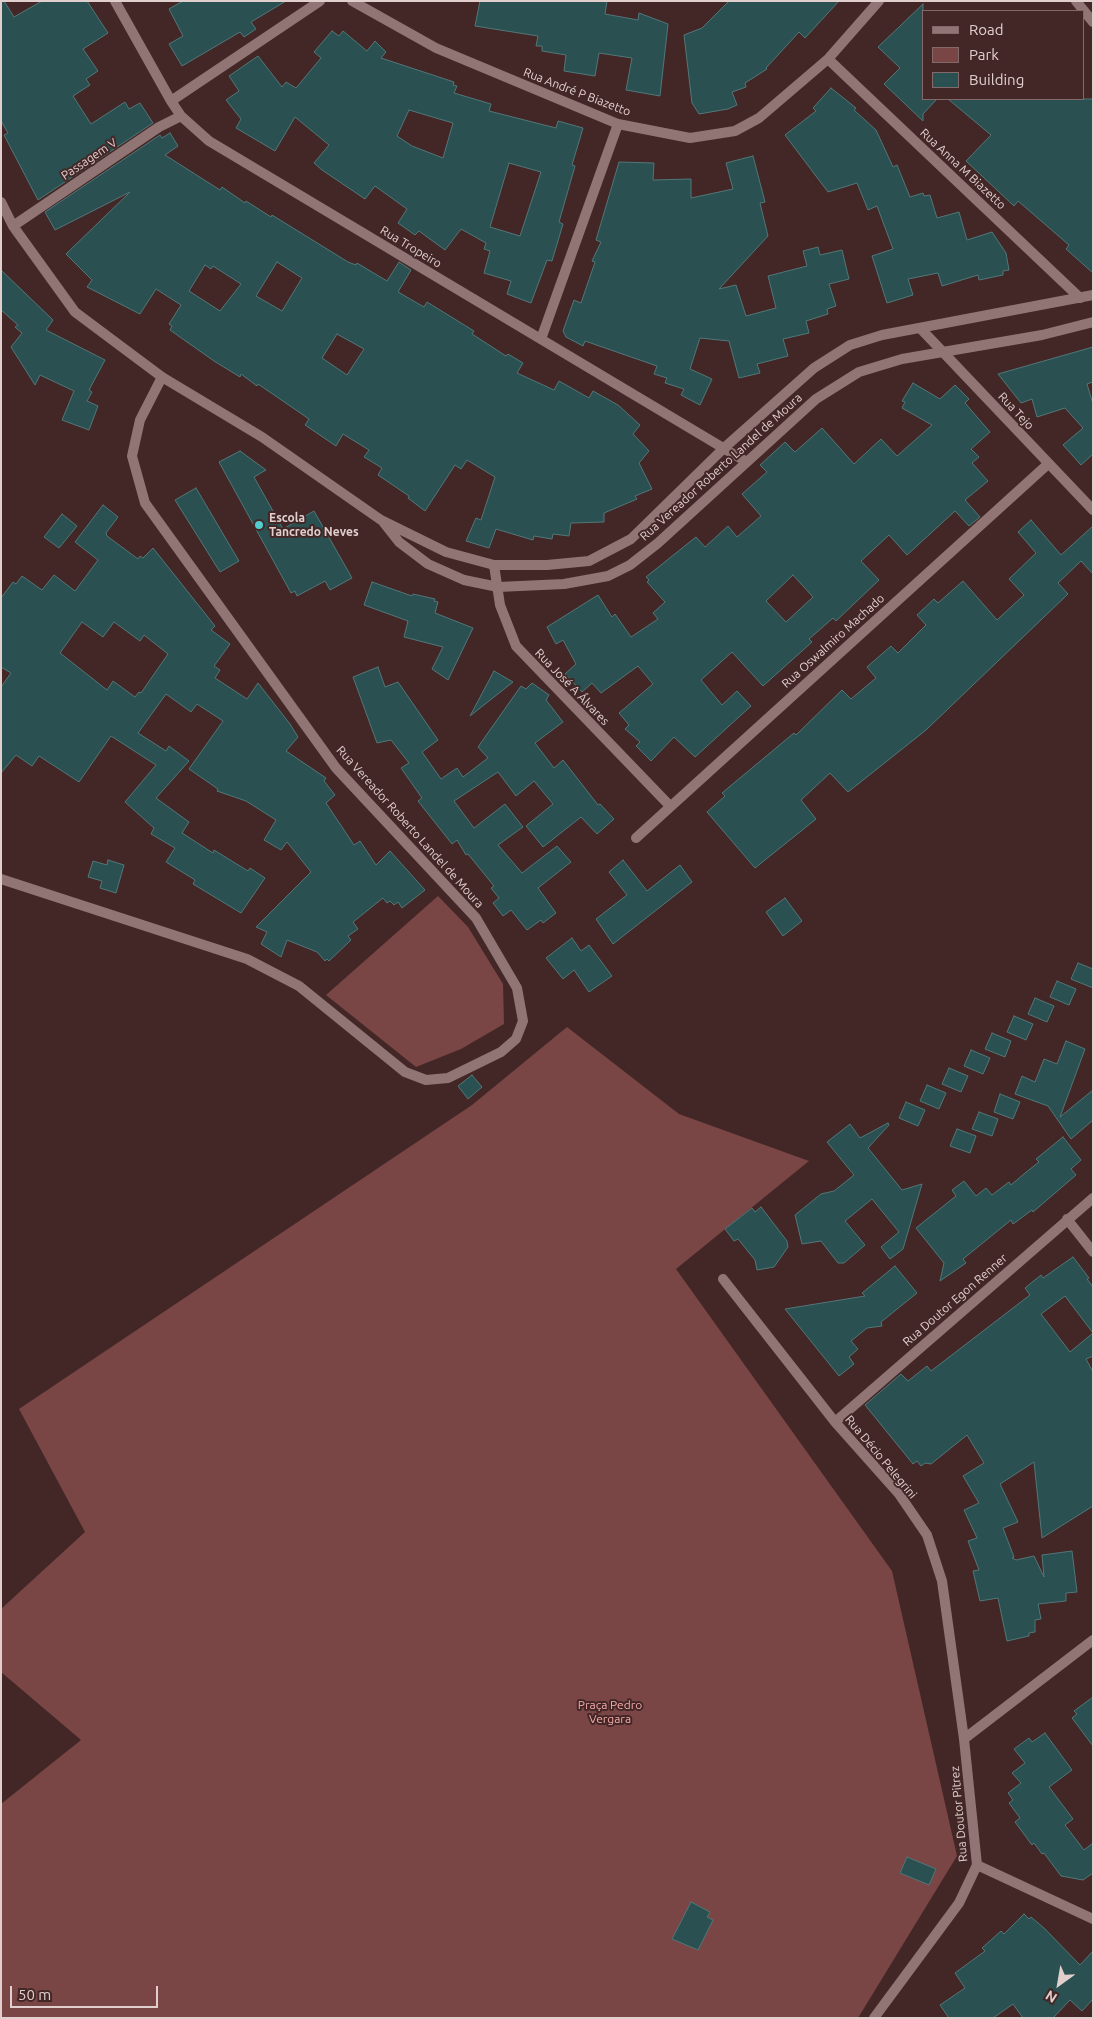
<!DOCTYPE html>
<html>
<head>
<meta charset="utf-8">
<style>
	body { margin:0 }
	#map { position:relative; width:1094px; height:2019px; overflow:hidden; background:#432727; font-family:Ubuntu,sans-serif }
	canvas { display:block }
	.frame { position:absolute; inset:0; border:2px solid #e1cfce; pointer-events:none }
	.legend { position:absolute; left:922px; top:10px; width:162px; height:90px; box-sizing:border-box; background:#432727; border:1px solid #826a6a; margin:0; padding:6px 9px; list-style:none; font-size:15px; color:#e1cfce }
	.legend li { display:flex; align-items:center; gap:10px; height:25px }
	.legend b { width:25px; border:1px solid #826a6a }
	.north { position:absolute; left:1034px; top:1959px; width:50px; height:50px; -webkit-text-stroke:4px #432727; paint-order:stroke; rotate:212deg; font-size:14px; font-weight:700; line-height:20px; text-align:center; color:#e1cfce }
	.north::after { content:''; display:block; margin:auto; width:18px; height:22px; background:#e1cfce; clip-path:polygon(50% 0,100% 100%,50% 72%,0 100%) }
	.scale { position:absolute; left:10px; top:1986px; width:148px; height:22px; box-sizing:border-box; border:2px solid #e1cfce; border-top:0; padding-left:6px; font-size:15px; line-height:18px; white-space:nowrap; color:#e1cfce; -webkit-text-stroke:4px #432727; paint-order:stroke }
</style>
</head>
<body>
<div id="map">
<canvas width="1094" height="2019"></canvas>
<div class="frame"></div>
<ul class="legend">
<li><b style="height:6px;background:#917574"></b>Road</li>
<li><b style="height:14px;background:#794545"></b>Park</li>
<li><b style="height:14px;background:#2b5051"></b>Building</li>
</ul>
<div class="north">N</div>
<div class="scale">50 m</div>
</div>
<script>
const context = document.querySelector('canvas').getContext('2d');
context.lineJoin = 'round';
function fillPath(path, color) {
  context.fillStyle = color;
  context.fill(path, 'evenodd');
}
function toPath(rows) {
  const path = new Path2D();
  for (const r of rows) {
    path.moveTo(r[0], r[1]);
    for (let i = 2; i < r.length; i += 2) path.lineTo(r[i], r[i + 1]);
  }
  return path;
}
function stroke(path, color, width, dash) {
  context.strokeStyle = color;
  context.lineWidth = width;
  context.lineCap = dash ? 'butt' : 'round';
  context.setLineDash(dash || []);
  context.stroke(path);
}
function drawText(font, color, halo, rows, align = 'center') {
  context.font = font + ' Ubuntu,sans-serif';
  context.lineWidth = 4;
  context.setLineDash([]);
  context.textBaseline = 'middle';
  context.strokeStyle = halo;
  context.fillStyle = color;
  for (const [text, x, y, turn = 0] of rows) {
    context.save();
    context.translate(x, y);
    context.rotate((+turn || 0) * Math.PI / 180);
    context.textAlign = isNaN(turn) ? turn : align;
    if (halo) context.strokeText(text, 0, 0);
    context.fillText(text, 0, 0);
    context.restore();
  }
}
const green = toPath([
	[438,896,468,927,503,984,504,1024,461,1049,416,1067,326,995],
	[567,1027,679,1114,809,1161,676,1269,892,1571,957,1856,858,2018,1,2018,1,1804,81,1740,1,1672,1,1609,85,1532,19,1409,472,1105]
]);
const building = toPath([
	[1,1,4,1,14,17,42,1,87,1,108,33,83,49,98,71,86,79,90,85,73,96,91,124,125,102,129,109,140,103,153,123,38,200,4,135,8,133,1,121,1,1],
	[183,1,286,1,251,22,256,29,244,37,240,32,182,66,169,44,183,36,169,9,183,1],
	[480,1,607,1,605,14,638,20,639,13,668,24,660,96,626,90,632,58,599,53,595,76,564,71,566,55,542,51,542,46,536,46,538,36,475,26,480,1],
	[729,1,839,1,805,38,799,32,766,68,767,69,745,83,746,87,732,92,737,105,728,109,699,114,692,103,684,35,702,28,729,1],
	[923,4,923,99,937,99,923,114,923,121,884,84,900,68,878,47,923,4],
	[332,31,339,36,343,31,367,51,375,41,386,52,381,58,454,82,453,85,457,86,454,93,491,104,489,111,556,128,558,121,583,128,572,165,575,166,559,222,563,224,552,261,547,260,531,303,507,294,511,281,484,273,490,251,484,249,486,243,461,229,445,250,419,231,415,235,398,223,407,209,375,186,365,199,322,170,314,163,329,145,295,117,275,151,236,128,241,119,226,100,239,91,229,76,258,56,282,87,286,82,296,88,321,58,314,52,332,31],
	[409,110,453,123,443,158,412,146,397,136,409,110],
	[509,163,541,172,520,236,490,227,509,163],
	[831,88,856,108,854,110,876,130,893,167,897,165,910,197,923,193,924,196,930,195,937,218,959,212,967,240,992,232,1006,253,1009,270,1003,271,1003,275,979,280,978,275,942,286,938,273,908,279,913,295,887,303,872,256,893,249,877,206,868,210,857,183,828,192,785,135,816,111,813,108,831,88],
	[948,99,1093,99,1093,273,1066,249,1069,245,1018,201,1014,206,966,161,991,135,948,99],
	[170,133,178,146,165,155,220,190,222,187,245,203,246,201,271,217,272,215,348,262,356,265,357,263,387,281,399,262,411,270,398,292,424,307,427,302,474,331,472,334,506,356,508,354,523,363,517,373,554,390,559,381,589,398,593,391,618,405,640,425,633,434,649,451,639,463,652,489,635,496,637,499,604,513,604,522,571,523,569,536,553,534,552,539,534,536,533,540,496,529,489,548,466,541,476,518,481,520,495,477,467,460,461,469,455,465,425,511,408,498,409,496,378,475,382,468,364,457,369,450,343,434,336,446,305,425,309,419,296,410,258,384,257,386,241,374,240,377,214,361,170,330,172,326,169,324,181,305,156,289,140,314,87,287,92,280,66,254,130,192,55,230,45,212,160,135,162,138,170,133],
	[277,262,302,278,282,311,256,296,277,262],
	[205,265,211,269,213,266,241,284,220,311,189,291,205,265],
	[337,334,364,349,347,375,322,358,337,334],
	[753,156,765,202,760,203,768,236,719,289,736,285,746,316,776,308,768,276,807,266,803,251,818,247,820,255,842,250,849,279,829,284,836,306,827,309,828,314,806,321,809,333,783,339,788,356,757,364,760,373,739,378,729,341,700,338,690,369,712,379,700,405,681,395,684,389,665,383,667,378,654,374,657,366,585,341,583,346,566,337,563,331,574,300,581,303,595,262,592,261,601,242,596,240,619,162,654,163,653,180,691,179,691,198,733,189,726,163,753,156],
	[1,270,53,320,46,330,105,360,89,390,92,392,87,401,98,406,89,430,62,420,74,391,40,375,35,385,11,347,22,333,15,327,18,325,1,310,1,270],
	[1093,347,1093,382,1087,384,1093,404,1093,454,1081,465,1063,445,1083,428,1065,408,1037,417,1032,399,1021,403,998,374,1093,347],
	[913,383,940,399,955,385,969,399,965,403,990,432,971,449,979,457,972,463,988,481,965,500,980,517,969,526,955,511,907,555,889,535,861,561,879,580,836,621,833,618,809,639,812,642,763,686,732,652,701,680,722,705,737,691,751,706,695,757,674,737,651,761,636,746,640,742,625,729,629,725,619,713,653,684,638,666,601,693,592,683,582,692,565,674,576,664,563,640,556,644,547,627,598,595,612,617,615,614,631,637,658,619,653,613,665,602,647,582,649,580,646,577,696,537,705,547,728,526,737,537,761,516,742,494,767,472,760,465,785,442,795,452,822,428,854,464,881,439,897,456,932,425,902,408,905,402,902,401,913,383],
	[793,575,813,597,786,622,766,601,793,575],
	[240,451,266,470,254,477,283,529,314,511,352,578,330,590,325,581,297,596,295,591,291,593,219,462,240,451],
	[196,488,239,561,220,572,175,500,196,488],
	[103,505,118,517,106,533,107,536,138,559,140,556,143,558,153,548,215,626,211,630,230,644,214,666,220,670,215,678,247,699,258,683,290,724,298,737,286,751,326,778,324,781,335,795,326,803,354,845,360,841,376,865,390,851,425,890,402,908,398,902,394,905,390,901,387,903,383,898,353,922,358,929,348,936,351,940,329,961,327,959,325,961,317,952,287,940,281,957,261,944,267,932,256,927,311,872,287,842,281,850,264,840,276,820,246,801,217,791,218,789,189,769,223,721,197,704,191,712,166,694,138,733,166,751,169,746,189,761,156,798,189,822,182,833,213,853,214,850,248,871,250,868,265,878,241,913,193,884,195,880,166,862,175,848,151,834,154,828,125,802,156,765,111,736,79,782,39,756,32,766,16,755,1,773,1,687,11,673,1,667,1,598,13,582,16,584,22,576,42,590,54,575,75,591,98,560,75,542,103,505],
	[82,622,103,637,114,622,140,641,144,635,168,654,141,693,139,692,135,697,113,681,107,690,60,653,82,622],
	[62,514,77,526,59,548,44,537,62,514],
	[1031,520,1061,555,1093,526,1093,574,1081,561,1058,583,1068,594,926,730,848,792,830,773,801,800,816,819,755,868,707,812,725,796,722,793,794,733,796,735,842,690,851,699,876,678,867,667,891,646,898,653,926,625,917,615,934,599,938,603,963,581,997,620,1024,595,1009,579,1036,553,1018,532,1031,520],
	[372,582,412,596,413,594,435,599,434,601,438,602,435,613,473,628,448,680,432,669,443,647,404,637,408,621,364,605,372,582],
	[378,667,385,687,398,682,438,740,422,752,441,779,457,768,463,777,488,758,478,747,521,686,526,689,532,683,549,695,546,700,563,722,535,743,554,768,563,760,598,805,600,804,614,819,597,834,581,817,543,847,526,826,553,804,534,781,516,796,498,772,454,801,474,828,505,804,523,827,498,845,522,873,557,846,571,862,538,888,556,913,543,923,541,920,527,930,511,910,503,916,493,903,499,898,491,888,494,886,468,854,466,855,457,840,452,844,418,801,422,798,401,768,409,763,391,740,377,743,353,677,378,667],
	[494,671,513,682,470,716,494,671],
	[108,860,124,865,116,893,100,888,102,881,88,877,93,861,107,865,108,860],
	[623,860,647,891,680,865,692,882,613,944,596,919,627,895,609,872,623,860],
	[785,898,802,921,783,936,766,912,785,898],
	[572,938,581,951,589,945,612,976,589,992,574,970,563,979,546,958,572,938],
	[1078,963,1093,969,1093,988,1071,979,1078,963],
	[1057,981,1076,989,1069,1005,1050,997,1057,981],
	[1035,998,1054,1006,1047,1022,1028,1014,1035,998],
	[1014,1016,1033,1024,1026,1040,1007,1032,1014,1016],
	[992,1033,1011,1041,1005,1057,985,1049,992,1033],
	[1066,1041,1085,1049,1060,1117,1093,1090,1093,1120,1071,1139,1048,1106,1015,1094,1022,1076,1035,1082,1044,1059,1057,1064,1066,1041],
	[971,1050,990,1058,983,1074,964,1066,971,1050],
	[949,1068,968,1076,961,1092,942,1084,949,1068],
	[472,1075,482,1087,468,1099,458,1086,472,1075],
	[927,1085,946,1093,939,1109,920,1101,927,1085],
	[1000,1094,1020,1102,1013,1119,994,1112,1000,1094],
	[906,1102,925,1110,918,1126,899,1118,906,1102],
	[979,1112,998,1119,992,1136,972,1129,979,1112],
	[888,1123,889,1125,868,1148,902,1190,922,1184,903,1249,890,1259,881,1247,899,1232,872,1199,845,1221,865,1245,844,1263,838,1263,821,1241,802,1244,795,1215,821,1194,834,1191,854,1175,827,1142,850,1124,860,1138,888,1123],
	[957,1129,976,1136,970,1153,950,1146,957,1129],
	[1063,1137,1081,1160,1071,1169,1076,1175,1033,1212,1032,1210,1013,1224,1011,1220,963,1259,966,1263,940,1281,944,1263,916,1228,956,1196,952,1190,964,1181,976,1196,986,1188,992,1195,1009,1182,1011,1185,1025,1173,1039,1162,1036,1159,1063,1137],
	[761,1207,787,1241,788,1247,774,1267,757,1270,755,1260,738,1239,734,1241,725,1229,752,1208,755,1212,761,1207],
	[1073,1257,1089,1278,1087,1279,1093,1287,1093,1333,1065,1296,1041,1314,1070,1352,1093,1333,1093,1356,1086,1359,1093,1372,1093,1506,1042,1538,1034,1462,1000,1484,1018,1522,1003,1528,1014,1557,1012,1558,1016,1560,1034,1556,1044,1577,1042,1555,1072,1551,1077,1592,1066,1593,1066,1601,1038,1604,1041,1619,1035,1620,1035,1632,1029,1633,1029,1636,1007,1641,998,1598,980,1601,973,1571,979,1570,968,1541,977,1538,964,1510,979,1503,963,1476,984,1463,967,1435,931,1464,925,1463,921,1466,917,1461,913,1464,865,1405,901,1374,908,1381,927,1366,931,1371,1030,1295,1025,1288,1041,1275,1043,1278,1073,1257],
	[895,1266,917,1293,881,1322,882,1326,867,1328,851,1341,858,1349,849,1357,854,1364,839,1376,785,1309,865,1296,862,1293,895,1266],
	[1093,1697,1093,1746,1072,1718,1077,1714,1074,1711,1093,1697],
	[1045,1733,1072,1770,1049,1787,1073,1819,1065,1825,1084,1850,1093,1843,1093,1873,1083,1880,1061,1876,1044,1853,1042,1854,1034,1843,1032,1845,1015,1822,1020,1818,1009,1803,1013,1800,1008,1793,1021,1783,1012,1773,1025,1763,1014,1749,1029,1738,1032,1742,1045,1733],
	[907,1857,936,1869,929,1885,900,1873,907,1857],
	[691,1902,710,1912,707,1917,713,1920,698,1950,672,1939,691,1902],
	[1024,1914,1029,1919,1031,1917,1044,1928,1080,1965,1093,1951,1093,1999,1082,2011,1070,2000,1053,2018,1023,2018,1013,2004,993,2018,949,2018,940,2005,965,1988,955,1973,985,1951,982,1948,1001,1931,1004,1934,1024,1914]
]);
const minor = toPath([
	[115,1,171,101,181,116,209,141,745,461],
	[352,1,436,48,618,124,690,138,735,131,759,118,828,59,879,1],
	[1076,1,1093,22],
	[828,59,1080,298],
	[171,101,320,1],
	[1,202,13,226,75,312,162,377,140,420,132,456,145,503,336,768,476,918,517,988,523,1021,516,1039,501,1052,448,1078,426,1080,405,1072,299,986,247,959,1,879],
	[13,226,159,127,181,116],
	[921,329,1093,510],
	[541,339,618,124],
	[494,565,500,605,516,646,670,806],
	[636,838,1048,464],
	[1067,1219,1093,1252],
	[723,1279,835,1422,899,1494,927,1535,942,1581,964,1739,977,1865,959,1903,874,2018],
	[835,1422,1093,1198],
	[964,1739,1093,1640],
	[977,1865,1093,1919]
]);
const tertiary = toPath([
	[162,377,262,437,381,520,446,552,494,565,547,565,589,561,631,539,724,448,814,368,850,345,882,335,1093,295],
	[384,523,399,542,428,564,464,580,498,587,564,584,608,576,630,565,658,543,816,399,859,372,902,359,1042,335,1093,322]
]);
const markers = [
	[259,525,5,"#52ccd0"]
];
const streetNames = [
	["Rua André P Biazetto",577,92,21],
	["Passagem V",89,159,-34],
	["Rua Anna M Biazetto",963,169,43],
	["Rua Tropeiro",411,247,31],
	["Rua Tejo",1016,411,47],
	["Rua Vereador Roberto Landel de Moura",721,467,-42],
	["Rua Oswalmiro Machado",833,641,-42],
	["Rua José A Álvares",572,687,46],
	["Rua Vereador Roberto Landel de Moura",410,827,48],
	["Rua Doutor Egon Renner",955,1300,-41],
	["Rua Décio Pelegrini",881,1457,50],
	["Rua Doutor Pitrez",959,1814,-95]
];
const poiNames = [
	["Escola",269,518],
	["Tancredo Neves",269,532]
];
const parkNames = [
	["Praça Pedro",610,1705],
	["Vergara",610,1719]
];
fillPath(green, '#794545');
fillPath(building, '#2b5051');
stroke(building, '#527778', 1);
stroke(minor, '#917574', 10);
stroke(tertiary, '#917574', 10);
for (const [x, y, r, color] of markers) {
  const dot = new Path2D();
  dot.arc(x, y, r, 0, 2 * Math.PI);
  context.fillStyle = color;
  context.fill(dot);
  stroke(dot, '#432727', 2);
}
drawText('12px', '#e1cfce', '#432727', streetNames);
drawText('bold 12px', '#e1cfce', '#432727', poiNames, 'left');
drawText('12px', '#f6acab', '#432727', parkNames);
</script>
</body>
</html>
